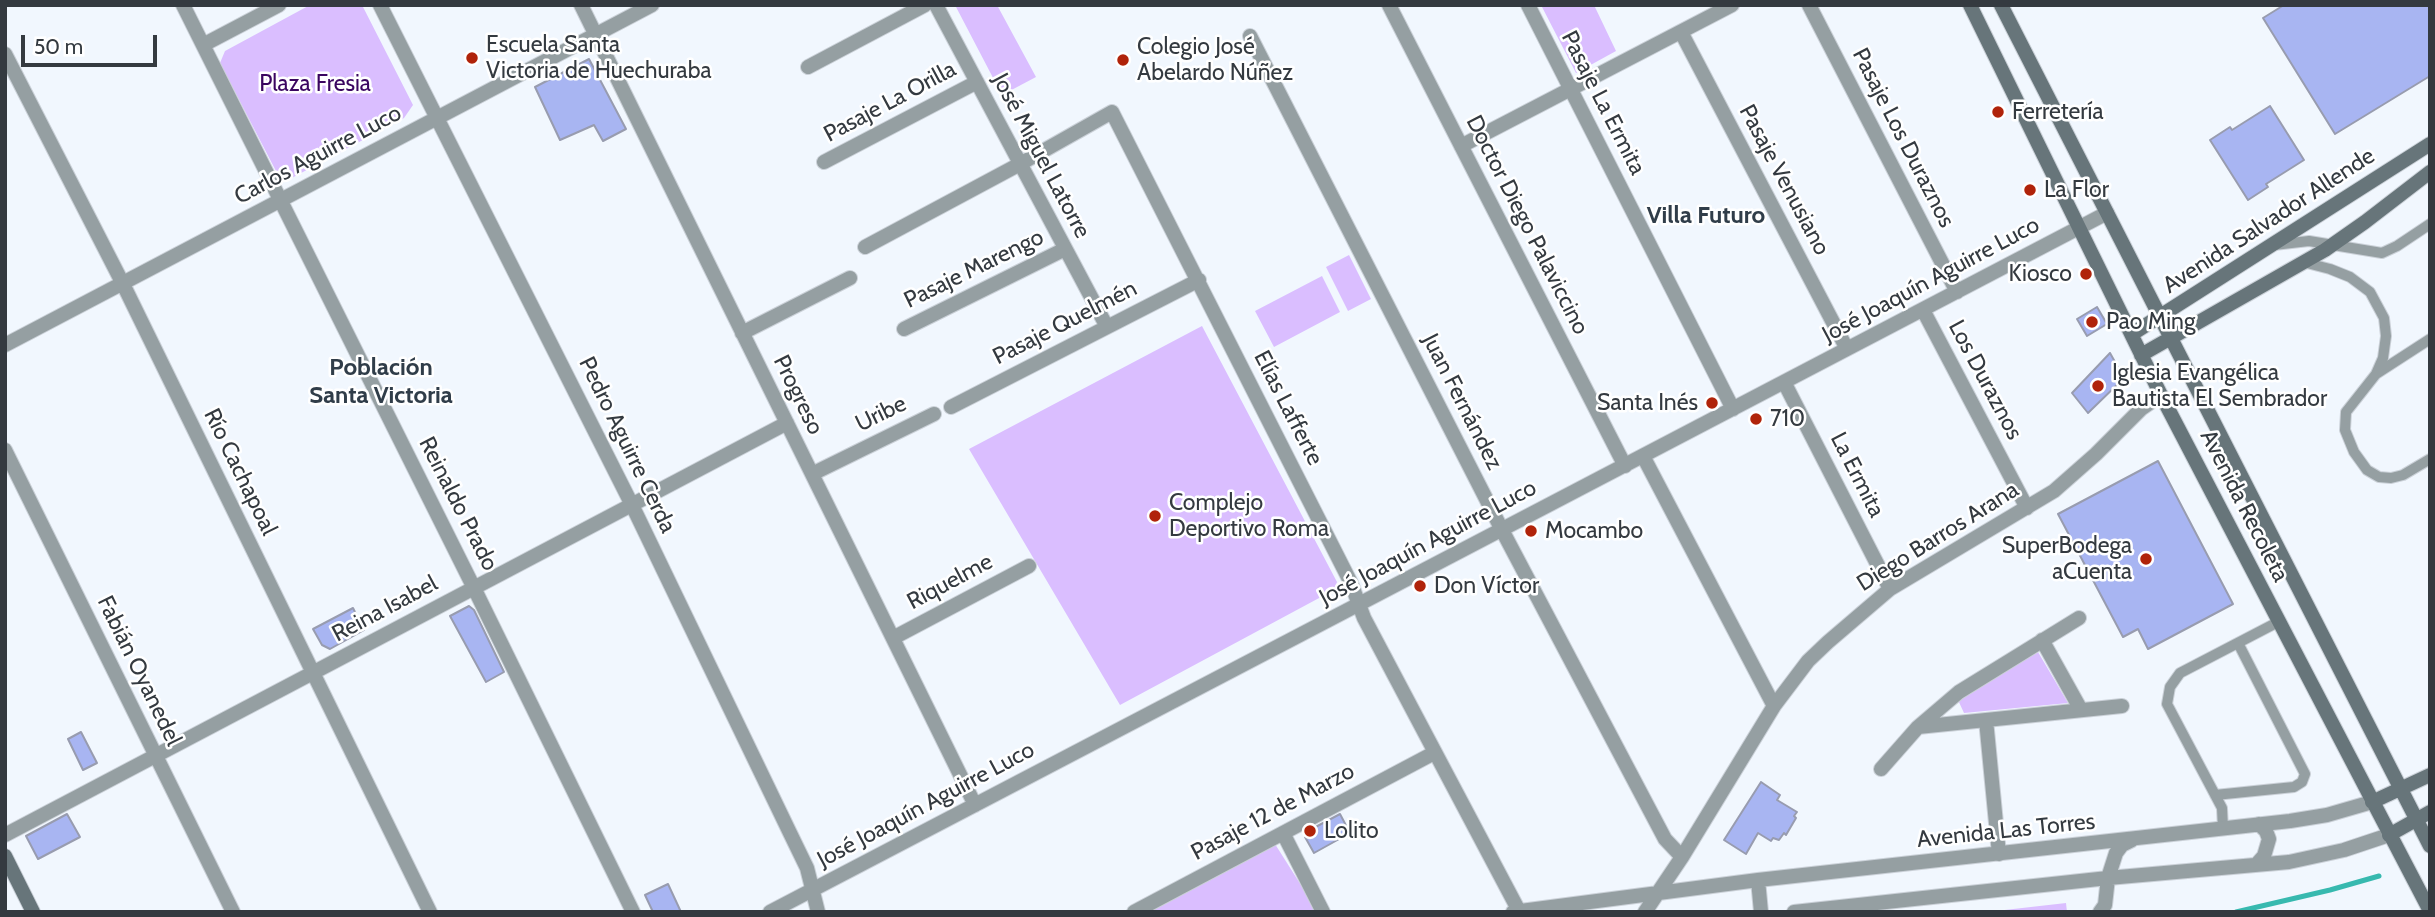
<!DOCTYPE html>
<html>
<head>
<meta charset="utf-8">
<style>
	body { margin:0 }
	#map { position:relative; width:2435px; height:917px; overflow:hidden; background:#f1f7fe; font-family:Cabin,sans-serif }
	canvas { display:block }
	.frame { position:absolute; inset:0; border:7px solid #343a40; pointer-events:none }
	.scale { position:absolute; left:21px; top:35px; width:136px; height:32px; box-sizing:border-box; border:4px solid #343a40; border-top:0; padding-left:9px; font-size:21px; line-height:24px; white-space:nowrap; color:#343a40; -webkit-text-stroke:5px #fff; paint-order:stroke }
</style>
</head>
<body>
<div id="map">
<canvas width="2435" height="917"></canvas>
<div class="frame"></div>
<div class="scale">50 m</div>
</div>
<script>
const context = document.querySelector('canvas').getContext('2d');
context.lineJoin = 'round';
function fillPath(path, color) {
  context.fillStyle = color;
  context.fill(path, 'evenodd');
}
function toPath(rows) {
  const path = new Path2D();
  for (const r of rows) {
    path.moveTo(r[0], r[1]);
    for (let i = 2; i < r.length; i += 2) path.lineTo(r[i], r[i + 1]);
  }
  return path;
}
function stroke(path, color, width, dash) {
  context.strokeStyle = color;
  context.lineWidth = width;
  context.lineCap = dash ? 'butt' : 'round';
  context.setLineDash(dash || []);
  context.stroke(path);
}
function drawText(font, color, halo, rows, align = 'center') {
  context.font = font + ' Cabin,sans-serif';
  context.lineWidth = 5;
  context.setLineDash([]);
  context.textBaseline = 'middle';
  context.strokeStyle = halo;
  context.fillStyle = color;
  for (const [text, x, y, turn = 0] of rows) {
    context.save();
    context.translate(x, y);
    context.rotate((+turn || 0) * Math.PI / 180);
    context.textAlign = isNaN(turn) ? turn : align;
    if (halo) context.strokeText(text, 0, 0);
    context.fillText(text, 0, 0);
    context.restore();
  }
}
const green = toPath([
	[310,5,362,5,413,105,404,118,288,180,277,173,220,63,225,51],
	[955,5,997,5,1036,77,1002,95],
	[1541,5,1594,5,1616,51,1576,73],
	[1349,255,1371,299,1348,311,1326,267],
	[1322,276,1340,312,1274,347,1255,311],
	[1202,326,1337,582,1334,590,1120,705,969,449],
	[2038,652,2068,703,1964,713,1958,700],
	[1275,844,1318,912,1147,912],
	[2066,903,2067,912,1987,912]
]);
const stream = toPath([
	[2236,912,2330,890,2379,876]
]);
const building = toPath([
	[2284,5,2430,5,2430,76,2335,134,2263,18,2284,5],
	[589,59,626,129,603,141,594,125,560,140,535,87,589,59],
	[2270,106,2304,160,2266,184,2268,187,2248,200,2210,140,2230,127,2232,130,2270,106],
	[2097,307,2107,324,2087,336,2077,319,2097,307],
	[2110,353,2124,378,2088,413,2072,393,2110,353],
	[2158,461,2233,604,2148,649,2138,629,2123,637,2058,514,2158,461],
	[469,606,474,610,504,672,486,682,450,616,469,606],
	[353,608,364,630,330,649,322,645,313,629,353,608],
	[81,732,97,763,83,770,68,739,81,732],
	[1761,782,1780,795,1777,800,1797,812,1794,816,1796,818,1786,835,1784,833,1779,840,1773,838,1771,841,1758,833,1746,854,1724,840,1761,782],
	[67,814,80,837,38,859,26,836,67,814],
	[1340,814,1350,833,1314,853,1305,837,1308,831,1340,814],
	[668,884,681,912,653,912,645,895,668,884]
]);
const lane = toPath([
	[2274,245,2309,241,2382,253,2397,246,2430,224],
	[2303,262,2330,269,2350,277,2370,292,2384,318,2386,336,2383,358,2376,374,2346,412,2345,430,2354,452,2367,470,2379,477,2391,478,2403,475,2430,459],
	[2376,374,2430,339],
	[2215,795,2294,787,2302,782,2305,774,2238,643],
	[2223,829,2222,808,2167,704,2170,687,2180,673,2278,622]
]);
const street = toPath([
	[183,5,474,588,633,912],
	[380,5,632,505,790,833,807,868,818,912],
	[581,5,975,805],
	[936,5,1107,327],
	[1389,5,1625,466],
	[1528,5,1733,409],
	[1809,5,1957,292],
	[1681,32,1847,349],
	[1250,36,1502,530,1665,839,1682,857],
	[203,45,279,5],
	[5,54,123,284,430,912],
	[808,67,925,5],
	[1461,146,1732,5],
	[824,162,977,82],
	[865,247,1020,164,1112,112,1351,583,1364,618,1519,911],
	[1923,310,2027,508],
	[904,329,1065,249],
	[742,333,850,278],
	[5,345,652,5],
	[1784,382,1890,589],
	[951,407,1199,280],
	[5,450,233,912],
	[1643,456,1774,706],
	[812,474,934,414],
	[893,638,1029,566],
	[2042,640,2081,710],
	[1986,720,1999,854],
	[1918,727,2122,706],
	[1881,769,1918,727,1959,692,2079,618],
	[1283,833,1323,912],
	[5,835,787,423],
	[2256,865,2264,856,2269,839,2266,831,2259,824],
	[1758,880,1761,912],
	[770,912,2107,213],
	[1134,912,1434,753],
	[1513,912,1758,880,2290,821,2327,815,2372,802],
	[1645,912,1682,857,1774,706,1808,661,1828,642,1890,589,2054,491,2096,454,2141,409,2161,395],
	[1794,912,2108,878,2289,862,2344,850,2389,835],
	[2100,912,2105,905,2108,878,2116,853,2122,845,2132,840]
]);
const secondary = toPath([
	[1970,5,2161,395,2430,911],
	[2001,5,2430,846],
	[2132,334,2430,144],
	[2141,355,2325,250,2365,222,2430,172],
	[2372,802,2430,775],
	[2389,835,2430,812],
	[5,856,33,912]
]);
const markers = [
	[472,58,7,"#b0230a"],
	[1123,60,7,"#b0230a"],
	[1998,112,7,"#b0230a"],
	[2030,190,7,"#b0230a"],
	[2086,274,7,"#b0230a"],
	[2092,322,7,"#b0230a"],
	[2098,386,7,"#b0230a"],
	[1712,403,7,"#b0230a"],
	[1756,419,7,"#b0230a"],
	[1155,516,7,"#b0230a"],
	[1531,531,7,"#b0230a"],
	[2146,559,7,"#b0230a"],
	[1420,586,7,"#b0230a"],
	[1310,831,7,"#b0230a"]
];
const poiNames = [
	["Escuela Santa",486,45],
	["Victoria de Huechuraba",486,71],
	["Colegio José",1137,47],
	["Abelardo Núñez",1137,73],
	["Ferretería",2012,112],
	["La Flor",2044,190],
	["Kiosco",2072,274,"right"],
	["Pao Ming",2106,322],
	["Iglesia Evangélica",2112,373],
	["Bautista El Sembrador",2112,399],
	["Santa Inés",1698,403,"right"],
	["710",1770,419],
	["Complejo",1169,503],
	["Deportivo Roma",1169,529],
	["Mocambo",1545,531],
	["SuperBodega",2132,546,"right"],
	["aCuenta",2132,572,"right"],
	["Don Víctor",1434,586],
	["Lolito",1324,831]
];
const parkNames = [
	["Plaza Fresia",315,84]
];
const streetNames = [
	["Pasaje La Orilla",890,102,-28],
	["Pasaje La Ermita",1603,103,63],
	["Pasaje Los Duraznos",1903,138,63],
	["Carlos Aguirre Luco",318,155,-28],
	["José Miguel Latorre",1041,156,62],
	["Pasaje Venusiano",1784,180,62],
	["Avenida Salvador Allende",2269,221,-33],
	["Doctor Diego Palaviccino",1527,225,63],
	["Pasaje Marengo",974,269,-26],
	["José Joaquín Aguirre Luco",1931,280,-28],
	["Pasaje Quelmén",1065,323,-27],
	["Los Duraznos",1985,380,62],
	["Progreso",798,395,64],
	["Juan Fernández",1462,402,63],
	["Elías Lafferte",1288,408,63],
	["Uribe",881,414,-26],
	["Pedro Aguirre Cerda",627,445,64],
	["Río Cachapoal",240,472,64],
	["La Ermita",1857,475,63],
	["Reinaldo Prado",458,504,63],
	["Avenida Recoleta",2244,506,63],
	["Diego Barros Arana",1938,537,-32],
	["José Joaquín Aguirre Luco",1428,543,-28],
	["Riquelme",950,582,-28],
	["Reina Isabel",385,609,-28],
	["Fabián Oyanedel",139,671,64],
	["José Joaquín Aguirre Luco",926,805,-28],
	["Pasaje 12 de Marzo",1273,812,-28],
	["Avenida Las Torres",2006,831,-6]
];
const neighbourhoodNames = [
	["Villa Futuro",1706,216],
	["Población",381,368],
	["Santa Victoria",381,396]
];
fillPath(green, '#dabeff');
stroke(stream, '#37b9af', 5);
fillPath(building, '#a8b5f2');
stroke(building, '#989caf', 2);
stroke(lane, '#cbd1d8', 12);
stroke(street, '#cbd1d8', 16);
stroke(secondary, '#cbd1d8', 16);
stroke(lane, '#959fa2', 10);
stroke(street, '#959fa2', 14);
stroke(secondary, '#67757a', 14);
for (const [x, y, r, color] of markers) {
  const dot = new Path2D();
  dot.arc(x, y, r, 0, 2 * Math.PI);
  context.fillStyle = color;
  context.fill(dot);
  stroke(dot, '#fff', 2.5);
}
drawText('23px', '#343a40', '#fff', poiNames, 'left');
drawText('23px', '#3a0560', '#fff', parkNames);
drawText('23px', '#343a40', '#fff', streetNames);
drawText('bold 24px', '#303d49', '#fff', neighbourhoodNames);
</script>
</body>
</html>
